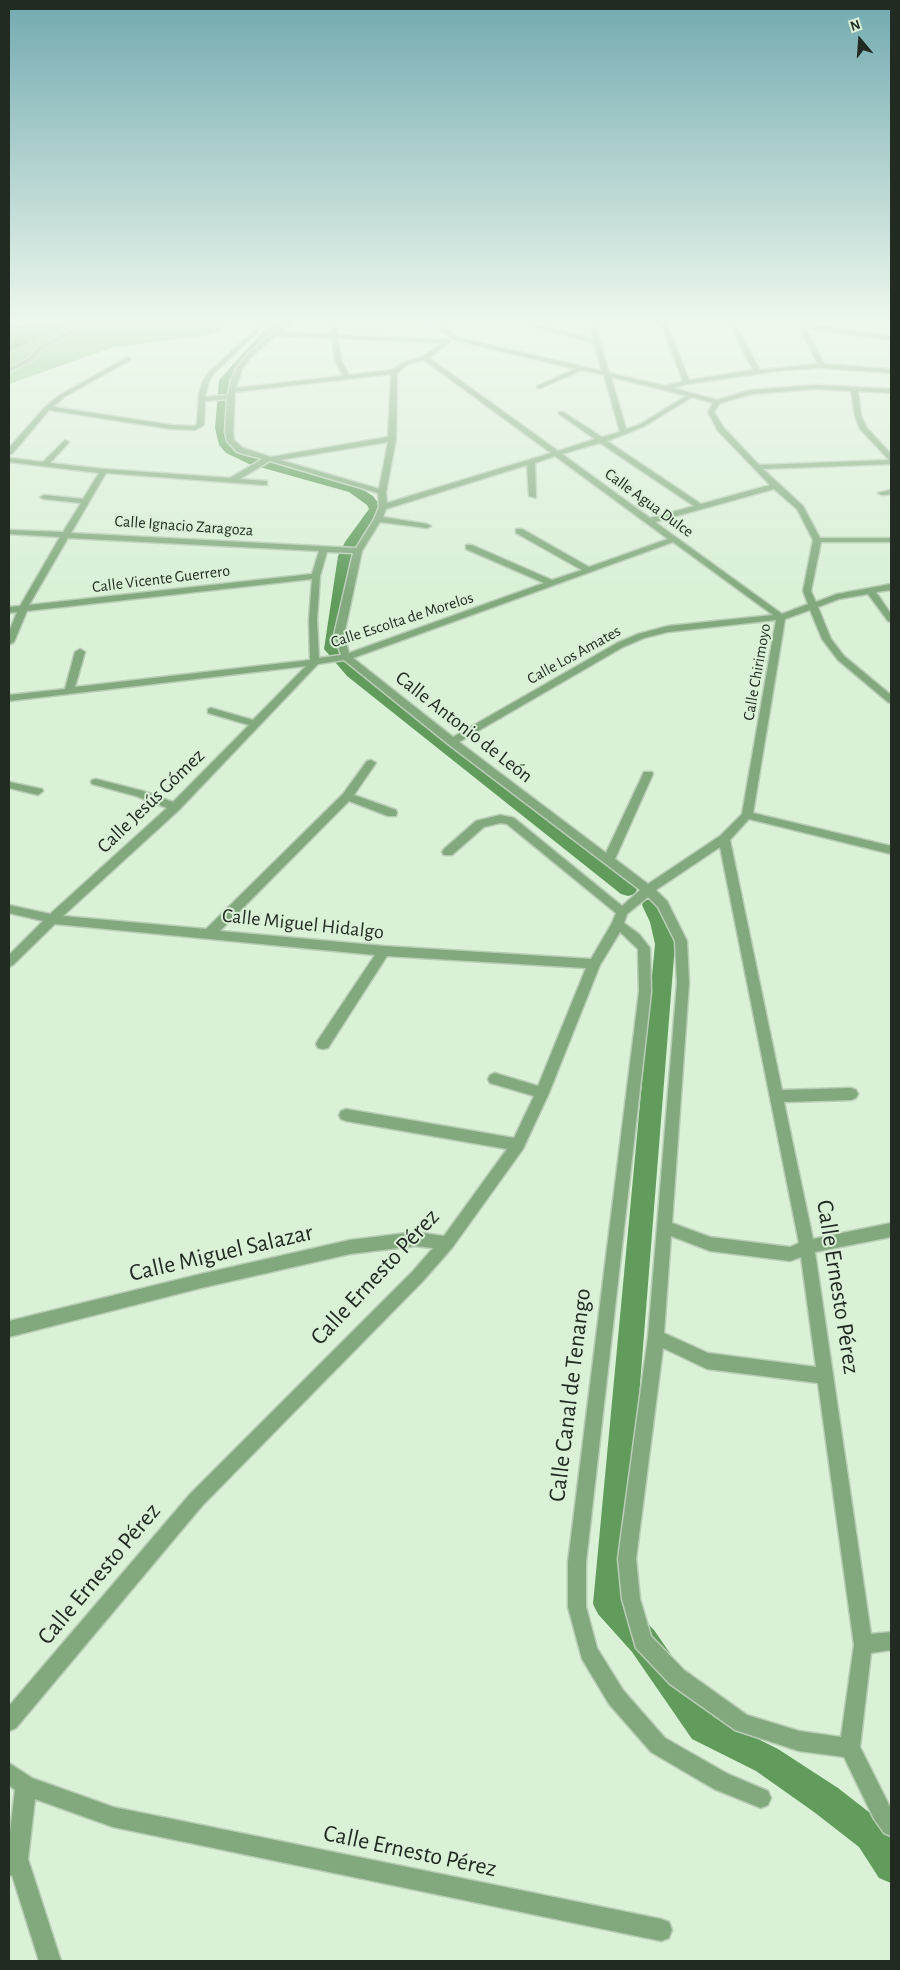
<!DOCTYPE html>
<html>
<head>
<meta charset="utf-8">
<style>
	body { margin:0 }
	#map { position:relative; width:900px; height:1970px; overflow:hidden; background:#daf0d7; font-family:"Alegreya Sans",sans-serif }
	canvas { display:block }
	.frame { position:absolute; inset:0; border:10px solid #222b22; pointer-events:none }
	.north { position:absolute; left:835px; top:15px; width:50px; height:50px; -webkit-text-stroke:4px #daf0d7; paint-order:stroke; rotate:342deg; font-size:14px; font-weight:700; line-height:20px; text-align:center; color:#222b22 }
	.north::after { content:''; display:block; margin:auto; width:18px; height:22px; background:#222b22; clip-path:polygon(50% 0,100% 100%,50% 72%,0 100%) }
</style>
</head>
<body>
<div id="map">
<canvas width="900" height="1970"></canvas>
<div class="frame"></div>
<div class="north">N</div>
</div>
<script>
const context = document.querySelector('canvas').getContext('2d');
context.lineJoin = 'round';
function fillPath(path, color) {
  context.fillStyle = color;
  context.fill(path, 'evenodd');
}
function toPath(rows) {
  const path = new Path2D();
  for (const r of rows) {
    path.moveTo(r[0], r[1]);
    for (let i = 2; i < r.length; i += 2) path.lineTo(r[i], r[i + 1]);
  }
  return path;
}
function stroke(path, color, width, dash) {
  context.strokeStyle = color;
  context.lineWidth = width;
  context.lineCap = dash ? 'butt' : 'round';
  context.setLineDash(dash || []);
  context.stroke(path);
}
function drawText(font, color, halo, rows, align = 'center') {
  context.font = font + ' "Alegreya Sans",sans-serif';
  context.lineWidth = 4;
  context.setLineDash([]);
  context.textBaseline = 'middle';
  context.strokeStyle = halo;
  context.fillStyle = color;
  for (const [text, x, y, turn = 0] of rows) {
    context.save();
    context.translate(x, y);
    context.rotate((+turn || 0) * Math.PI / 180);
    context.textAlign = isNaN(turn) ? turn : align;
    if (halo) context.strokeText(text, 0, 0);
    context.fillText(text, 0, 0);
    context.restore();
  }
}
const forest = toPath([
	[9,321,240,321,209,335,111,348,9,384]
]);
const water = toPath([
	[35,321,74,321,9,352,9,331]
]);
const canal = toPath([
	[276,321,288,321,270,334,229,381,227,428,231,444,234,449,257,458,357,486,373,496,379,504,381,509,359,542,352,556,338,648,357,670,635,884,637,889,635,894,628,896,621,894,347,676,324,649,338,556,345,542,369,509,367,505,349,492,249,464,226,453,219,445,215,428,219,380,264,330,276,321],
	[651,898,658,900,670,922,675,944,623,1599,654,1630,714,1717,778,1749,838,1788,883,1823,891,1836,891,1883,879,1878,859,1847,814,1812,756,1771,692,1739,632,1652,598,1614,593,1604,655,944,650,922,642,905,644,900,651,898]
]);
const minor = toPath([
	[89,321,97,321,43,348,33,360,9,372,9,368,29,358,39,346,89,321],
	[266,321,273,321,260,330,214,373,209,381,205,397,228,395,231,380,236,369,247,355,272,333,290,321,297,321,281,332,332,334,330,321,336,321,338,335,450,340,450,342,429,358,558,451,595,439,559,414,559,412,563,412,602,437,620,432,604,375,582,370,541,388,537,388,537,386,575,369,455,340,428,321,435,321,459,338,602,371,594,343,511,321,522,321,593,339,591,321,597,321,600,342,609,373,666,386,683,381,660,321,666,321,689,380,753,370,728,321,734,321,760,370,818,364,799,327,769,321,785,321,891,336,891,340,805,328,824,364,891,369,891,373,822,368,784,370,688,384,673,388,717,400,751,390,816,385,891,389,891,393,858,391,861,416,867,428,891,454,891,464,763,469,803,506,820,538,891,538,891,542,821,542,811,591,816,602,837,594,891,584,891,590,876,592,891,614,891,622,888,621,868,594,839,599,818,607,831,639,844,656,891,695,891,703,888,702,838,660,822,639,810,610,785,619,753,813,891,846,891,854,749,819,730,840,782,1090,851,1088,856,1090,858,1094,856,1098,851,1100,784,1102,813,1239,891,1223,891,1237,815,1252,871,1634,891,1632,891,1650,871,1653,860,1747,891,1809,891,1836,884,1833,874,1819,844,1757,799,1751,735,1730,670,1684,636,1648,622,1599,618,1559,648,1337,677,983,675,941,658,907,648,897,627,914,624,923,639,934,650,948,651,992,586,1562,586,1607,597,1648,623,1690,665,1738,728,1774,768,1791,771,1798,768,1805,761,1808,714,1789,651,1752,609,1704,582,1659,568,1607,568,1562,639,992,638,949,620,932,600,965,549,1093,523,1149,452,1248,423,1281,202,1506,16,1728,9,1731,9,1706,190,1494,413,1271,433,1248,415,1246,350,1254,201,1288,9,1337,9,1321,201,1274,350,1240,415,1232,444,1236,507,1149,346,1121,341,1119,339,1115,341,1111,346,1109,514,1138,534,1096,490,1083,488,1079,490,1075,495,1073,538,1086,586,968,387,956,328,1048,323,1049,318,1048,316,1044,318,1040,375,955,55,924,13,965,9,967,9,955,43,921,9,913,9,905,50,914,167,808,136,796,92,784,91,782,92,780,96,779,143,791,173,802,249,725,208,713,208,709,211,708,253,720,306,666,9,701,9,695,65,689,75,652,80,649,85,652,75,687,310,660,309,620,312,579,27,611,14,642,9,645,9,632,17,612,9,613,9,607,20,606,60,537,9,534,9,530,63,532,81,503,44,499,40,497,44,495,83,499,99,473,9,462,9,458,43,462,65,440,69,442,50,463,104,469,230,478,262,459,237,452,227,441,225,432,227,399,205,401,204,425,195,430,171,429,49,410,12,454,9,454,9,448,45,407,60,395,128,357,131,359,130,360,64,397,53,407,171,425,194,426,197,424,199,394,203,381,209,372,256,328,266,321],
	[275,336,332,338,335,360,343,376,236,388,242,369,251,357,275,336],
	[338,338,441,343,423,357,404,362,392,370,349,375,341,360,338,338],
	[424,360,551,453,387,503,386,492,396,439,397,373,408,364,424,360],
	[391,374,388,437,271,457,243,448,234,440,233,432,235,392,391,374],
	[611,377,664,390,686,396,639,425,626,429,611,377],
	[816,389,851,391,855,416,860,429,889,460,759,465,724,428,714,412,720,403,752,394,816,389],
	[692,397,713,403,708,412,718,431,770,485,701,504,607,441,643,427,692,397],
	[388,442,379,489,280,460,388,442],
	[600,443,694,506,650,518,562,454,600,443],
	[555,456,668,539,589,567,522,529,516,529,516,533,582,570,552,580,472,545,466,545,466,549,544,583,349,653,344,635,362,551,380,522,427,528,431,526,427,524,383,517,386,509,527,465,529,496,536,498,535,463,555,456],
	[270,461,378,493,379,507,374,519,356,548,71,533,106,473,264,485,267,485,267,481,240,479,270,461],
	[774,489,797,509,813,540,803,591,808,604,782,614,655,522,774,489],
	[68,538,319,551,312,574,29,605,68,538],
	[673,542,773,615,668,626,638,634,617,643,453,737,353,658,673,542],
	[327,552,353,553,334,635,341,655,319,658,317,620,320,576,327,552],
	[776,620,742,814,720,836,648,884,615,859,653,774,652,772,644,772,643,774,606,853,459,742,623,647,644,638,668,632,776,620],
	[344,660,448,744,640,890,622,906,514,818,510,817,500,815,476,821,444,849,442,852,444,855,452,855,484,827,500,823,507,824,616,913,612,923,591,959,384,946,220,931,349,801,388,816,396,816,397,813,396,810,354,795,376,763,371,760,367,761,343,794,206,929,63,916,179,810,318,664,344,660],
	[720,847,799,1243,790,1247,710,1237,672,1223,689,983,687,941,667,901,656,890,720,847],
	[671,1236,710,1251,790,1261,801,1257,816,1367,708,1353,664,1333,671,1236],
	[663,1348,707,1369,818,1383,854,1645,841,1737,799,1731,747,1715,684,1670,651,1636,640,1599,636,1559,663,1348],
	[886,321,891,321,891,327,889,326,886,321],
	[891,490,891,494,882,495,878,493,891,490],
	[9,782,42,789,43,791,38,795,9,788,9,782],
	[9,1763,32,1778,113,1807,661,1919,669,1922,672,1930,669,1938,661,1941,113,1827,35,1799,28,1859,61,1961,39,1961,12,1875,9,1876,9,1841,15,1790,9,1785,9,1763]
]);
const farStreetnames = [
	["Calle Agua Dulce",649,503,36],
	["Calle Ignacio Zaragoza",184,526,4],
	["Calle Vicente Guerrero",161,579,-7],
	["Calle Escolta de Morelos",402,620,-18],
	["Calle Los Amates",574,655,-29],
	["Calle Chirimoyo",757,672,-80]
];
const streetNames = [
	["Calle Antonio de León",464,727,38],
	["Calle Jesús Gómez",151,801,-44],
	["Calle Miguel Hidalgo",303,924,6]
];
const nearStreetnames = [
	["Calle Miguel Salazar",221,1253,-13],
	["Calle Ernesto Pérez",375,1277,-47],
	["Calle Ernesto Pérez",838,1287,81],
	["Calle Canal de Tenango",570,1395,-83],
	["Calle Ernesto Pérez",99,1574,-50],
	["Calle Ernesto Pérez",410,1851,12]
];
fillPath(forest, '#86c381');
fillPath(water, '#619c5d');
fillPath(canal, '#619c5d');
stroke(minor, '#b9cdb6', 3);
fillPath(minor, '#81a97d');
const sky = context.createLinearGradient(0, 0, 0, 597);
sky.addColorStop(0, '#72aab0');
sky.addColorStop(0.54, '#eef8ed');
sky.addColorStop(1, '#eef8ed00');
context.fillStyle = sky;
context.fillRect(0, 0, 900, 597);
drawText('16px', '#222b22', '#daf0d7', farStreetnames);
drawText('20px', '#222b22', '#daf0d7', streetNames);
drawText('24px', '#222b22', '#daf0d7', nearStreetnames);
</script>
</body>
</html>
